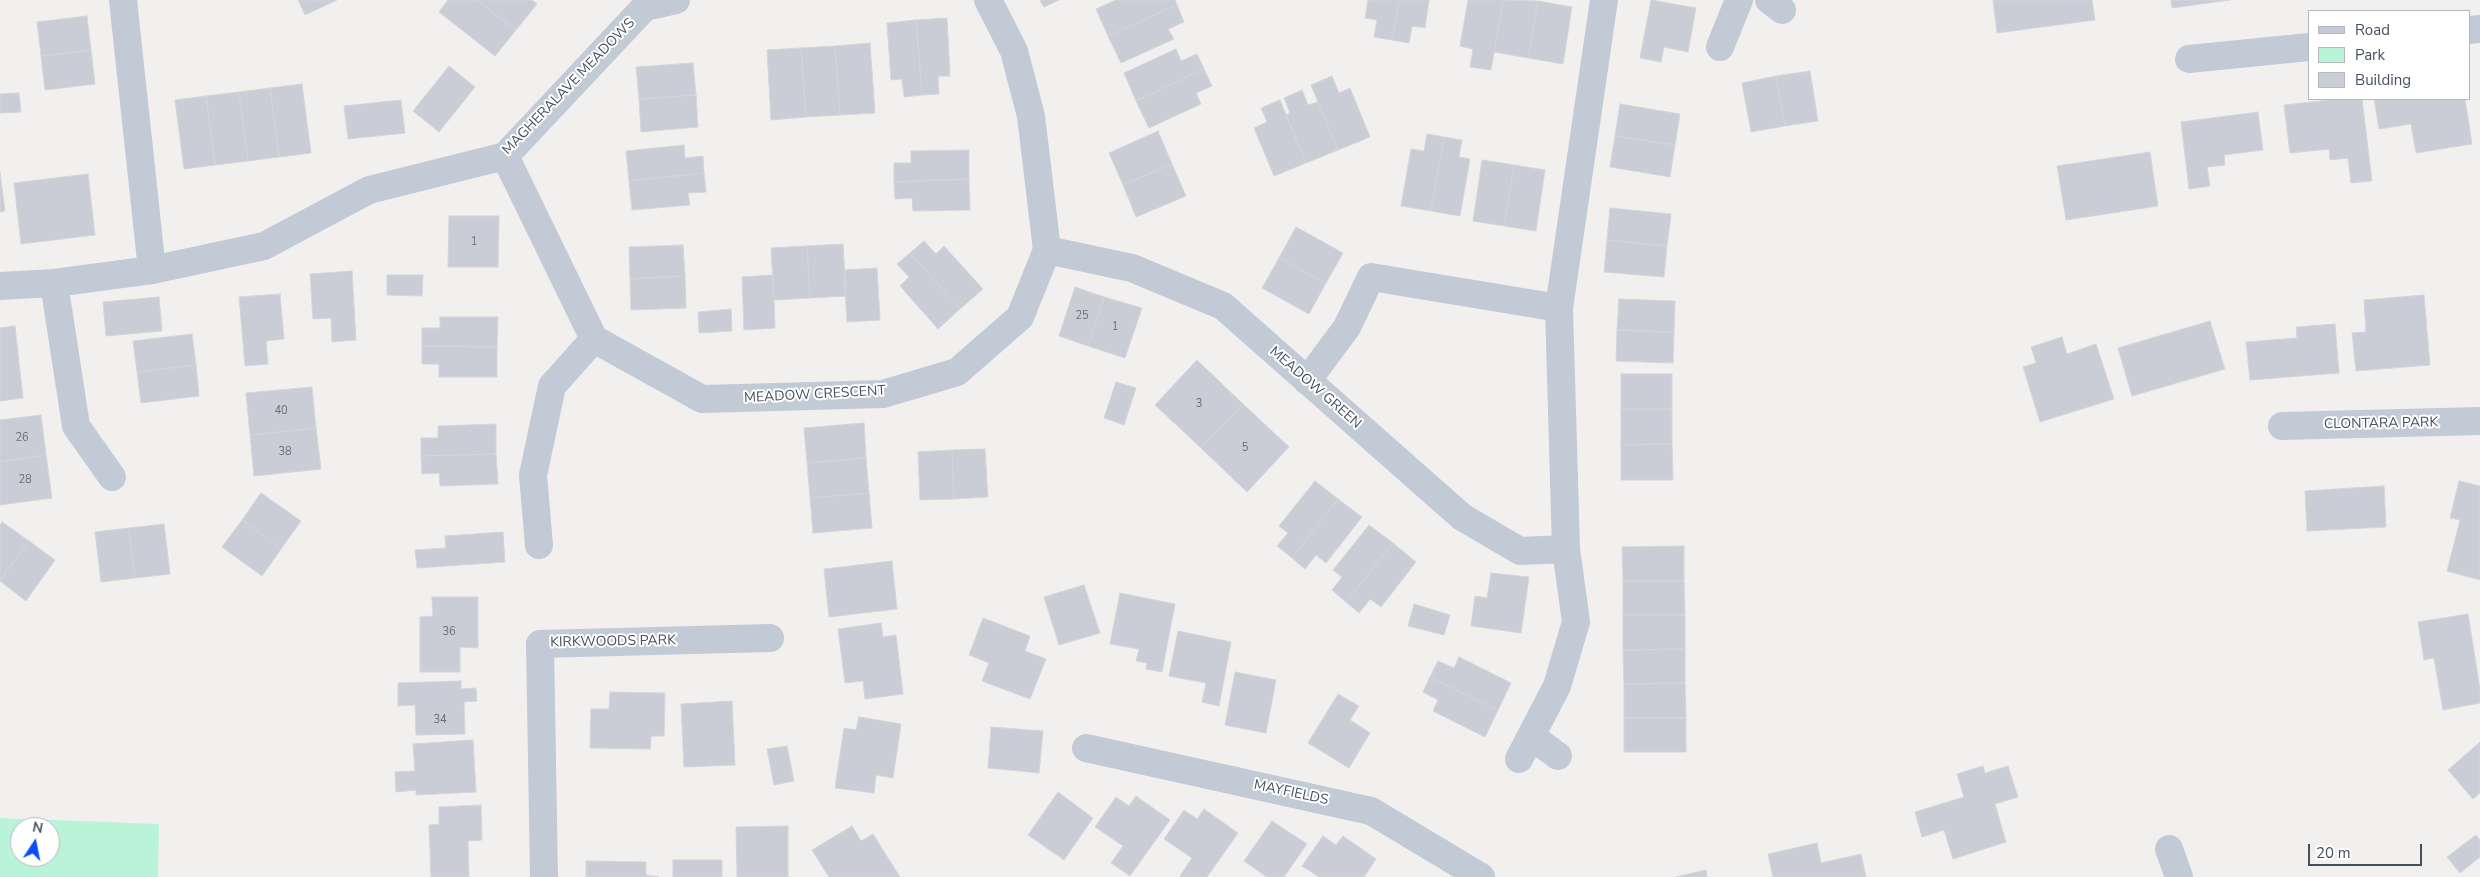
<!DOCTYPE html>
<html>
<head>
<meta charset="utf-8">
<style>
	body { margin:0 }
	#map { position:relative; width:2480px; height:877px; overflow:hidden; background:#f2f0ef; font-family:"Nunito Sans",sans-serif }
	canvas { display:block }
	.legend { position:absolute; left:2308px; top:10px; width:162px; height:90px; box-sizing:border-box; background:#fff; border:1px solid #b5b9bf; margin:0; padding:6px 9px; list-style:none; font-size:15px; color:#45505f }
	.legend li { display:flex; align-items:center; gap:10px; height:25px }
	.legend b { width:25px; border:1px solid #b5b9bf }
	.north { position:absolute; left:10px; top:817px; width:50px; height:50px; box-sizing:border-box; background:#fff; border:1px solid #b5b9bf; border-radius:50%; rotate:11deg; font-size:14px; font-weight:700; line-height:20px; text-align:center; color:#45505f }
	.north::after { content:''; display:block; margin:auto; width:18px; height:22px; background:#0750f5; clip-path:polygon(50% 0,100% 100%,50% 72%,0 100%) }
	.scale { position:absolute; left:2308px; top:844px; width:114px; height:22px; box-sizing:border-box; border:2px solid #45505f; border-top:0; padding-left:6px; font-size:15px; line-height:18px; white-space:nowrap; color:#45505f; -webkit-text-stroke:4px #fff; paint-order:stroke }
</style>
</head>
<body>
<div id="map">
<canvas width="2480" height="877"></canvas>
<ul class="legend">
<li><b style="height:6px;background:#c2cad6"></b>Road</li>
<li><b style="height:14px;background:#baf4d8"></b>Park</li>
<li><b style="height:14px;background:#cbcdd6"></b>Building</li>
</ul>
<div class="north">N</div>
<div class="scale">20 m</div>
</div>
<script>
const context = document.querySelector('canvas').getContext('2d');
context.lineJoin = 'round';
function fillPath(path, color) {
  context.fillStyle = color;
  context.fill(path, 'evenodd');
}
function toPath(rows) {
  const path = new Path2D();
  for (const r of rows) {
    path.moveTo(r[0], r[1]);
    for (let i = 2; i < r.length; i += 2) path.lineTo(r[i], r[i + 1]);
  }
  return path;
}
function stroke(path, color, width, dash) {
  context.strokeStyle = color;
  context.lineWidth = width;
  context.lineCap = dash ? 'butt' : 'round';
  context.setLineDash(dash || []);
  context.stroke(path);
}
function drawText(font, color, halo, rows, align = 'center') {
  context.font = font + ' "Nunito Sans",sans-serif';
  context.lineWidth = 4;
  context.setLineDash([]);
  context.textBaseline = 'middle';
  context.strokeStyle = halo;
  context.fillStyle = color;
  for (const [text, x, y, turn = 0] of rows) {
    context.save();
    context.translate(x, y);
    context.rotate((+turn || 0) * Math.PI / 180);
    context.textAlign = isNaN(turn) ? turn : align;
    if (halo) context.strokeText(text, 0, 0);
    context.fillText(text, 0, 0);
    context.restore();
  }
}
const green = toPath([
	[0,818,159,824,158,877,0,877],
	[20,827,50,827,50,857,20,857]
]);
const building = toPath([
	[298,0,337,0,305,15,298,0],
	[448,0,477,0,516,30,495,56,439,12,448,0],
	[477,0,532,0,537,4,516,30,477,0],
	[1040,0,1059,0,1044,7,1040,0],
	[1116,0,1175,0,1177,5,1108,36,1096,9,1116,0],
	[1368,0,1399,0,1392,40,1374,37,1377,20,1365,18,1368,0],
	[1399,0,1429,0,1425,28,1412,26,1409,43,1392,40,1399,0],
	[1468,0,1503,0,1491,70,1470,67,1473,49,1460,46,1468,0],
	[1503,0,1538,1,1528,58,1494,52,1503,0],
	[1651,0,1696,8,1688,52,1664,47,1661,62,1640,58,1651,0],
	[1993,0,2092,0,2095,20,1997,33,1993,0],
	[2171,0,2230,0,2172,8,2171,0],
	[1538,1,1572,7,1563,64,1528,58,1538,1],
	[1177,5,1184,22,1168,29,1174,39,1121,63,1108,36,1177,5],
	[87,16,91,50,41,56,37,22,87,16],
	[947,18,950,76,938,76,939,94,922,95,916,20,947,18],
	[916,20,922,95,904,97,902,79,891,80,887,23,916,20],
	[870,43,875,113,840,115,835,46,870,43],
	[835,46,840,115,806,117,801,48,835,46],
	[801,48,806,117,771,120,767,50,801,48],
	[1176,49,1181,61,1197,54,1204,69,1136,101,1124,73,1176,49],
	[91,50,95,84,45,90,41,56,91,50],
	[693,63,696,95,639,99,636,67,693,63],
	[449,66,475,87,439,132,413,111,449,66],
	[1204,69,1212,86,1196,93,1201,104,1149,128,1136,101,1204,69],
	[1810,71,1818,121,1785,126,1776,76,1810,71],
	[1332,76,1339,93,1350,88,1370,137,1338,150,1311,85,1332,76],
	[1776,76,1785,126,1751,132,1742,83,1776,76],
	[302,84,311,153,279,157,270,88,302,84],
	[270,88,279,157,248,161,239,92,270,88],
	[1302,90,1308,105,1318,102,1338,150,1306,163,1286,115,1290,113,1284,98,1302,90],
	[239,92,248,161,215,165,206,96,239,92],
	[19,93,21,112,0,113,0,94,19,93],
	[696,95,698,127,641,132,639,99,696,95],
	[206,96,215,165,184,169,175,100,206,96],
	[2339,99,2362,99,2372,181,2351,183,2348,158,2330,160,2329,149,2290,153,2284,105,2339,99],
	[2374,99,2465,99,2472,144,2416,153,2411,124,2379,129,2374,99],
	[401,100,405,133,348,139,344,106,401,100],
	[1280,100,1306,163,1274,176,1254,128,1267,122,1261,108,1280,100],
	[1620,104,1680,114,1675,145,1615,136,1620,104],
	[2258,112,2263,150,2224,155,2225,165,2207,167,2210,186,2189,189,2181,122,2258,112],
	[1158,131,1172,164,1123,185,1109,153,1158,131],
	[1427,134,1444,137,1431,211,1401,206,1411,149,1424,151,1427,134],
	[1615,136,1675,145,1670,177,1610,167,1615,136],
	[1444,137,1462,140,1459,157,1470,159,1460,216,1431,211,1444,137],
	[684,145,685,158,703,156,704,173,629,181,626,151,684,145],
	[969,150,969,179,894,182,894,163,911,163,911,151,969,150],
	[2150,152,2158,206,2066,220,2057,166,2150,152],
	[1482,160,1514,165,1504,226,1473,221,1482,160],
	[1172,164,1186,196,1136,217,1123,185,1172,164],
	[1514,165,1545,170,1536,231,1504,226,1514,165],
	[0,173,5,211,0,212,0,173],
	[704,173,706,192,688,193,690,205,632,210,629,181,704,173],
	[88,174,95,235,21,244,14,183,88,174],
	[969,179,970,210,913,211,912,198,895,199,894,182,969,179],
	[1610,208,1671,214,1667,246,1607,240,1610,208],
	[449,216,499,216,498,267,448,267,449,216],
	[1296,227,1343,253,1326,283,1279,258,1296,227],
	[1607,240,1667,246,1664,277,1604,272,1607,240],
	[924,241,936,254,944,246,983,289,960,309,910,253,924,241],
	[843,244,846,296,810,298,807,246,843,244],
	[683,245,685,276,630,279,629,247,683,245],
	[807,246,810,298,774,300,771,248,807,246],
	[910,253,960,309,938,329,900,286,909,277,897,264,910,253],
	[1279,258,1326,283,1309,314,1262,288,1279,258],
	[877,268,880,320,847,322,844,270,877,268],
	[352,271,356,340,332,342,331,318,313,319,310,274,352,271],
	[387,275,423,275,422,296,387,295,387,275],
	[773,275,775,328,744,330,742,277,773,275],
	[685,276,686,308,631,310,630,279,685,276],
	[1075,287,1104,297,1088,346,1059,336,1075,287],
	[280,294,284,339,266,341,268,364,245,366,239,297,280,294],
	[2424,295,2430,365,2356,371,2352,333,2366,332,2364,300,2424,295],
	[159,297,162,331,106,336,103,302,159,297],
	[1104,297,1142,308,1125,358,1088,346,1104,297],
	[1619,299,1675,301,1674,332,1617,330,1619,299],
	[731,309,732,331,699,333,698,312,731,309],
	[440,317,498,317,497,347,422,346,422,328,440,328,440,317],
	[2210,321,2225,369,2132,396,2118,348,2210,321],
	[2335,324,2339,373,2250,380,2246,342,2297,338,2296,327,2335,324],
	[15,326,23,398,0,401,0,328,15,326],
	[1617,330,1674,332,1673,363,1616,361,1617,330],
	[192,334,196,365,137,372,133,341,192,334],
	[2062,337,2067,354,2096,344,2114,399,2040,422,2023,367,2036,363,2031,347,2062,337],
	[422,346,497,347,497,377,439,377,439,364,422,364,422,346],
	[1197,360,1243,404,1201,448,1155,405,1197,360],
	[196,365,199,396,141,403,137,372,196,365],
	[1621,374,1672,374,1672,409,1621,409,1621,374],
	[1116,382,1136,388,1124,425,1104,418,1116,382],
	[312,387,316,428,250,435,246,393,312,387],
	[1243,404,1289,447,1247,492,1201,448,1243,404],
	[1621,409,1672,409,1672,444,1621,445,1621,409],
	[41,415,46,455,0,462,0,420,41,415],
	[864,423,866,458,807,463,804,428,864,423],
	[496,424,496,454,421,456,421,438,438,438,438,426,496,424],
	[316,428,321,469,254,476,250,435,316,428],
	[1672,444,1673,480,1621,480,1621,445,1672,444],
	[985,449,988,497,954,499,952,450,985,449],
	[952,450,954,499,920,500,918,452,952,450],
	[496,454,498,484,440,486,439,473,422,474,421,456,496,454],
	[46,455,52,498,0,505,0,462,46,455],
	[866,458,869,493,810,498,807,463,866,458],
	[1315,481,1338,499,1292,558,1277,546,1288,533,1279,526,1315,481],
	[2459,481,2480,486,2480,580,2447,571,2460,520,2450,518,2459,481],
	[2384,486,2386,527,2307,531,2305,491,2384,486],
	[261,493,301,521,281,549,242,520,261,493],
	[869,493,872,528,813,533,810,498,869,493],
	[1338,499,1362,517,1326,563,1316,555,1305,569,1292,558,1338,499],
	[242,520,281,549,262,576,222,547,242,520],
	[2,522,29,541,0,581,0,525,2,522],
	[164,524,170,574,135,578,129,528,164,524],
	[1369,525,1393,543,1346,602,1332,590,1342,577,1333,570,1369,525],
	[129,528,135,578,101,582,95,532,129,528],
	[503,532,505,562,417,568,415,550,446,548,445,536,503,532],
	[29,541,55,560,26,601,0,581,29,541],
	[1393,543,1416,562,1381,607,1370,599,1359,613,1346,602,1393,543],
	[1684,546,1684,581,1623,581,1622,547,1684,546],
	[892,561,897,609,829,617,824,569,892,561],
	[1491,573,1529,577,1521,633,1471,626,1475,596,1487,598,1491,573],
	[1623,581,1684,581,1685,615,1623,615,1623,581],
	[1084,585,1100,633,1059,645,1044,597,1084,585],
	[1120,593,1175,604,1162,672,1146,669,1147,663,1136,661,1139,649,1110,644,1120,593],
	[432,597,478,597,478,648,460,647,460,672,420,672,420,617,433,616,432,597],
	[1414,604,1450,615,1444,635,1408,626,1414,604],
	[2468,614,2480,689,2480,703,2443,710,2434,658,2424,660,2418,622,2468,614],
	[1623,615,1685,615,1685,649,1623,650,1623,615],
	[983,618,1030,636,1025,651,1046,659,1030,699,982,681,989,663,969,655,983,618],
	[881,623,883,637,896,635,903,694,865,699,863,681,845,683,838,629,881,623],
	[1178,631,1231,642,1219,706,1202,702,1206,683,1169,676,1178,631],
	[1685,649,1685,683,1624,684,1623,650,1685,649],
	[1459,657,1511,683,1498,710,1430,677,1438,661,1454,668,1459,657],
	[1235,672,1276,680,1266,733,1225,725,1235,672],
	[1430,677,1498,710,1485,737,1433,711,1438,700,1423,692,1430,677],
	[461,681,461,689,476,688,477,701,464,702,465,734,416,735,415,705,398,706,398,683,461,681],
	[1685,683,1686,718,1624,718,1624,684,1685,683],
	[610,692,665,693,664,736,651,736,650,749,590,748,591,709,609,709,610,692],
	[1338,694,1359,706,1350,720,1370,733,1349,768,1308,743,1338,694],
	[732,701,735,765,684,767,681,704,732,701],
	[859,717,901,724,893,778,876,775,874,793,835,788,844,728,856,730,859,717],
	[1624,718,1686,718,1686,752,1624,752,1624,718],
	[991,727,1043,731,1039,773,988,768,991,727],
	[473,740,476,792,416,795,416,790,396,792,395,772,415,771,413,744,473,740],
	[2480,742,2480,793,2473,799,2448,770,2480,742],
	[787,746,794,781,774,785,767,749,787,746],
	[1983,766,1985,773,2008,766,2018,797,1995,804,2006,842,1953,859,1944,830,1922,837,1915,812,1964,797,1957,774,1983,766],
	[1058,792,1093,818,1064,860,1028,835,1058,792],
	[1136,796,1170,820,1130,876,1111,863,1123,846,1095,827,1116,797,1129,806,1136,796],
	[481,805,482,840,468,841,469,877,431,877,429,825,439,824,439,807,481,805],
	[1204,809,1238,833,1207,877,1181,877,1180,876,1192,858,1164,839,1184,810,1197,819,1204,809],
	[1272,821,1307,844,1284,877,1267,877,1244,861,1272,821],
	[788,826,788,877,737,877,736,827,788,826],
	[852,826,861,841,873,834,900,877,829,877,812,850,852,826],
	[2476,835,2480,840,2480,857,2460,873,2447,857,2476,835],
	[1323,836,1336,845,1343,836,1376,859,1364,877,1319,877,1302,866,1323,836],
	[1817,843,1821,863,1861,854,1866,877,1773,877,1768,854,1817,843],
	[673,860,722,860,722,877,673,877,673,860],
	[586,861,646,862,646,875,659,877,586,877,586,861],
	[1706,870,1707,877,1676,877,1706,870]
]);
const minor = toPath([
	[123,0,152,270],
	[1769,0,1782,10],
	[2469,30,2480,29],
	[1720,47,1739,0],
	[2189,59,2309,47],
	[505,156,594,339,702,399,883,394,957,372,1020,317,1047,250,1031,116,1014,51,988,0],
	[1047,250,1132,268,1223,306,1462,517,1520,551,1566,549],
	[54,283,76,426,112,477],
	[0,286,54,283,152,270,264,246,369,190,505,156,645,7,676,0],
	[1307,381,1347,327,1371,277,1559,308],
	[2282,426,2480,421],
	[539,545,533,475,552,386,594,339],
	[1531,736,1558,756],
	[1086,748,1371,811,1481,877],
	[1519,759,1557,686,1576,622,1566,549,1559,308,1604,0],
	[2169,849,2179,877],
	[544,877,540,644,770,638]
]);
const numberNames = [
	["1",474,242],
	["25",1082,316],
	["1",1115,327],
	["3",1199,404],
	["40",281,411],
	["26",22,438],
	["5",1245,448],
	["38",285,452],
	["28",25,480],
	["36",449,632],
	["34",440,720]
];
const streetNames = [
	["MAGHERALAVE MEADOWS",569,87,-46],
	["MEADOW GREEN",1315,388,41],
	["MEADOW CRESCENT",815,395,-3],
	["CLONTARA PARK",2381,424,-1],
	["KIRKWOODS PARK",613,642,-1],
	["MAYFIELDS",1291,793,12]
];
fillPath(green, '#baf4d8');
fillPath(building, '#cbcdd6');
stroke(building, '#d3d4dc', 1);
stroke(minor, '#c2cad6', 28);
drawText('11px', '#666f7d', null, numberNames);
drawText('14px', '#45505f', '#fff', streetNames);
</script>
</body>
</html>
